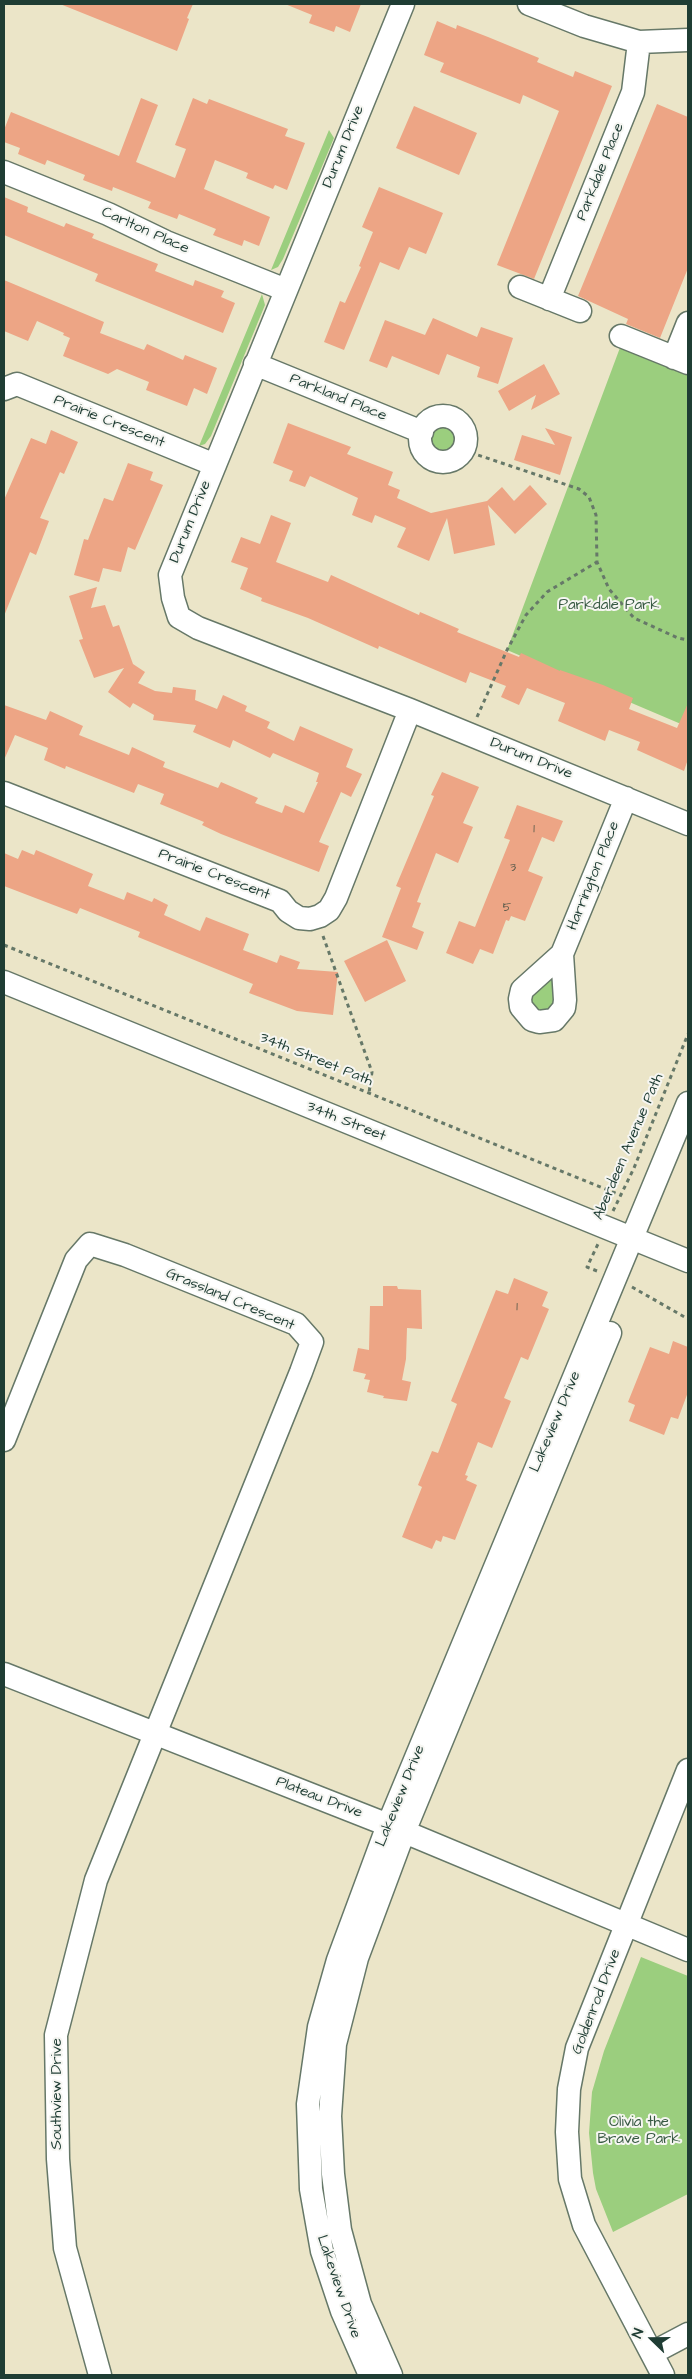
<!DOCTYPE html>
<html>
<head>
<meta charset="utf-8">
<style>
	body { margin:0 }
	#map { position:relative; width:692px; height:2379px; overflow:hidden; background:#ebe5c8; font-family:"Architects Daughter",sans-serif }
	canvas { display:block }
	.frame { position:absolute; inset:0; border:5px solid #1f3d34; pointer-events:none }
	.north { position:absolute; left:627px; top:2314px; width:50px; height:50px; -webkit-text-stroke:4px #f6f6f2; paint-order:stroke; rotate:292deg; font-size:14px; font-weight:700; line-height:20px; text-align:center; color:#1f3d34 }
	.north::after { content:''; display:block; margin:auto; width:18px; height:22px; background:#1f3d34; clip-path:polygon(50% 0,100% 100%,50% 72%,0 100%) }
</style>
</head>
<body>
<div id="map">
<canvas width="692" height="2379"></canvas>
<div class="frame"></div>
<div class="north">N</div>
</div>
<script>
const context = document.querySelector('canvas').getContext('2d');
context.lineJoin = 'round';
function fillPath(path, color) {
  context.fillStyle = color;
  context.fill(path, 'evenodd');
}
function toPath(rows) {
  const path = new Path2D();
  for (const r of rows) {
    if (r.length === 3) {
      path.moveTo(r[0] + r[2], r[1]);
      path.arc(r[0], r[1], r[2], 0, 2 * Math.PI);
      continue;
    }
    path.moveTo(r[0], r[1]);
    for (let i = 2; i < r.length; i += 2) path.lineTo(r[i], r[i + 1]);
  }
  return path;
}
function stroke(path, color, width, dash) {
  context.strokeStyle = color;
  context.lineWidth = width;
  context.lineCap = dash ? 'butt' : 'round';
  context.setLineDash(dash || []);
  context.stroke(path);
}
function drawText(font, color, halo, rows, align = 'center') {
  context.font = font + ' "Architects Daughter",sans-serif';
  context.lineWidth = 4;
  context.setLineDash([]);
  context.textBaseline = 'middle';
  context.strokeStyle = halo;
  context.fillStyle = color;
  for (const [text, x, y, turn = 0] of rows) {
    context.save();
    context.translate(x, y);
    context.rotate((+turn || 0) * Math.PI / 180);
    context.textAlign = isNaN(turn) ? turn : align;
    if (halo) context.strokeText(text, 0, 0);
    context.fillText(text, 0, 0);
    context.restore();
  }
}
const green = toPath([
	[329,130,334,138,283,259,278,267,271,270],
	[262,294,265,305,211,436,205,444,199,446],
	[621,345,688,372,688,727,507,650],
	[443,440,16],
	[549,979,554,981,557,997,551,1010,538,1011,530,1002,531,994],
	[641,1957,688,1976,688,2194,613,2232,596,2189,593,2173,589,2133,592,2092,604,2051]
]);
const building = toPath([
	[60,4,193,4,187,18,189,19,177,51],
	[285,4,361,4,350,32,336,26,334,32,309,23,312,15],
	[437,21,456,29,457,25,488,37,539,58,537,62,573,77,575,71,612,86,534,279,497,265,559,111,523,95,520,104,440,72,444,63,424,55],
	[141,98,158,105,136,162,175,178,186,149,175,145,193,98,207,104,209,99,288,129,285,136,305,143,287,190,275,185,273,189,246,178,248,173,215,160,204,189,270,217,259,246,244,240,242,246,213,235,216,229,179,214,177,219,148,208,151,202,113,187,112,191,83,180,85,175,47,160,45,165,18,154,20,148,4,142,4,130,11,112,119,156],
	[657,104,688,117,688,268,660,338,626,324,628,319,578,296],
	[414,106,477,133,459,175,396,148],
	[379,187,443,213,426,254,409,247,399,270,380,262,344,350,324,342,340,301,345,303,361,267,359,266,373,232,362,227],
	[4,197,28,207,27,212,64,227,66,223,94,234,92,238,158,264,155,271,193,286,195,280,224,291,221,297,235,303,223,333,95,281,98,274,4,235],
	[4,280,104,322,100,333,144,350,147,344,183,360,185,355,217,368,207,394,194,388,187,406,146,390,149,382,117,369,108,374,63,356,70,338,63,335,64,333,37,321,28,341,4,331],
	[433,318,477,337,481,327,513,338,498,384,477,377,480,367,447,354,439,375,392,356,387,368,369,361,385,320,425,335],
	[544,364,560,394,531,410,536,395,509,411,498,391],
	[288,423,351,447,347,454,393,472,388,485,400,490,397,498,431,513,487,501,502,487,514,501,530,485,547,504,515,534,488,505,495,545,454,554,447,518,429,561,397,547,406,528,375,515,372,523,352,515,358,498,310,476,305,487,289,481,293,471,273,463],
	[545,428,572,437,560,475,514,460,522,435,555,445],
	[51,430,78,442,64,474,60,472,40,518,49,521,36,555,30,552,4,616,4,500,31,438,46,444],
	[128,463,153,472,150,480,163,485,135,550,128,547,121,572,103,568,99,582,74,575,84,539,88,540,104,498,113,501],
	[271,515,291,523,276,562,328,582,331,575,419,615,420,612,459,629,457,632,519,657,521,653,560,671,560,670,603,685,633,698,629,709,677,728,688,703,688,759,684,771,637,750,640,742,609,730,605,741,558,721,565,703,527,688,519,705,501,697,506,686,470,672,466,683,379,646,378,649,308,618,261,601,262,598,240,589,248,568,231,562,241,537,260,544],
	[97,587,91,608,105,605,113,627,119,625,133,664,145,672,138,683,155,691,172,693,173,687,196,690,195,700,217,709,223,695,247,706,245,711,270,722,267,728,294,741,300,726,353,749,346,767,362,774,351,797,341,792,319,842,329,846,319,872,221,834,202,825,204,822,160,804,164,794,138,784,134,793,66,766,65,769,44,760,48,748,15,735,4,760,4,705,46,720,50,711,83,726,79,735,129,755,132,747,165,762,163,767,218,788,221,782,258,798,255,803,282,813,285,805,304,813,318,782,316,782,319,773,273,753,270,758,233,740,230,748,193,732,196,725,153,720,154,715,133,703,130,708,108,692,124,668,94,678,79,640,83,639,69,596],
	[442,772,479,787,463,823,473,827,458,863,436,853,417,902,421,903,412,927,424,932,417,950,382,937,401,888,396,886,434,796,431,795],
	[517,805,563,821,554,842,542,837,528,871,543,877,525,921,511,916,509,921,506,920,493,954,480,949,473,964,446,953,459,921,475,927,510,840,504,838],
	[22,850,34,855,36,850,93,874,88,886,124,900,127,892,152,902,154,898,168,905,164,915,200,931,206,917,249,934,243,950,277,963,280,955,300,962,297,969,338,972,333,1015,297,1011,249,993,253,984,138,937,140,932,80,908,77,914,4,886,4,853,18,859],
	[387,940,406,981,365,1002,344,961],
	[514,1278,548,1292,542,1306,549,1309,528,1360,521,1357,504,1398,511,1401,492,1448,478,1442,465,1475,468,1476,466,1480,477,1485,455,1540,443,1536,441,1542,436,1540,432,1549,402,1537,422,1487,418,1485,432,1451,438,1453,457,1404,451,1401,496,1290,508,1294],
	[383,1286,397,1286,398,1289,421,1290,422,1329,407,1328,406,1359,402,1380,411,1382,407,1401,383,1398,384,1396,367,1392,370,1380,364,1379,366,1374,353,1371,358,1348,369,1350,370,1306,383,1306],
	[673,1341,688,1347,688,1392,678,1419,671,1417,664,1435,629,1421,635,1405,628,1402,650,1347,669,1354]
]);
const path = toPath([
	[463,450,579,489,589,497,596,515,597,562,609,589,634,618,678,638,688,640],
	[477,717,507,650,526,615,547,592,597,562],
	[323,936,372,1072,369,1093],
	[4,945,620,1195],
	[613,1211,634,1168,688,1034],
	[597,1271,587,1267,598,1244],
	[632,1287,688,1319]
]);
const minor = toPath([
	[403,4,170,575,173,598,179,617,198,628,410,710,688,824],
	[529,4,584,26,639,42,688,40],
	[4,172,108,214,166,242,286,290],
	[520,287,580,311],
	[549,299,633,92,639,42],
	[621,336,688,363],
	[674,358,688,323],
	[255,364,422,432],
	[4,389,17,384,215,465],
	[443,439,23],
	[4,793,280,901,288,911,299,918,310,919,320,916,329,910,336,898,410,710],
	[562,954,565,1000,564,1008,554,1020,539,1022,532,1020,521,1007,520,999,522,990,562,954],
	[562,954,626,798],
	[4,982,688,1261],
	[4,1440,76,1260,90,1244,125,1255,296,1324,312,1342,301,1372,96,1880,56,2035,58,2159,65,2248,100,2375],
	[4,1674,388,1825,688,1950],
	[652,2353,688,2334],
	[370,2375,342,2311,322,2251,311,2189,308,2104,319,2027,338,1960,388,1825,688,1103],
	[391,2375,360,2304,340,2230,333,2174,330,2116,335,2044,357,1958,404,1832,610,1333],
	[663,2375,584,2225,570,2179,567,2132,569,2089,577,2048,688,1770]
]);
const numberNames = [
	["1",534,829],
	["3",513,868],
	["5",507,908],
	["1",517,1307]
];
const streetNames = [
	["Durum Drive",344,147,-68],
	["Parkdale Place",601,172,-68],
	["Carlton Place",145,231,24],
	["Parkland Place",338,398,22],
	["Prairie Crescent",109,422,22],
	["Durum Drive",191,522,-68],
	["Durum Drive",531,759,22],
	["Prairie Crescent",214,875,21],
	["Harrington Place",594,876,-68],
	["34th Street Path",316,1060,22],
	["34th Street",346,1122,22],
	["Aberdeen Avenue Path",629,1147,-67],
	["Grassland Crescent",230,1300,23],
	["Lakeview Drive",556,1422,-67],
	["Lakeview Drive",401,1796,-68],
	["Plateau Drive",319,1798,21],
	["Goldenrod Drive",597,2002,-69],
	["Southview Drive",58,2094,-90],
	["Lakeview Drive",338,2287,71]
];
const parkNames = [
	["Parkdale Park",609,606],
	["Olivia the",639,2123],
	["Brave Park",639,2140]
];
fillPath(green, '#9bce7e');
fillPath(building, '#eda585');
stroke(minor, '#667868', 25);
stroke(path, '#667868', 3, [4, 4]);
stroke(minor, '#fff', 22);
drawText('12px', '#525748', null, numberNames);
drawText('15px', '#1f3d34', '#f6f6f2', streetNames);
drawText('15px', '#385a43', '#f6f6f2', parkNames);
</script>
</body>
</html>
